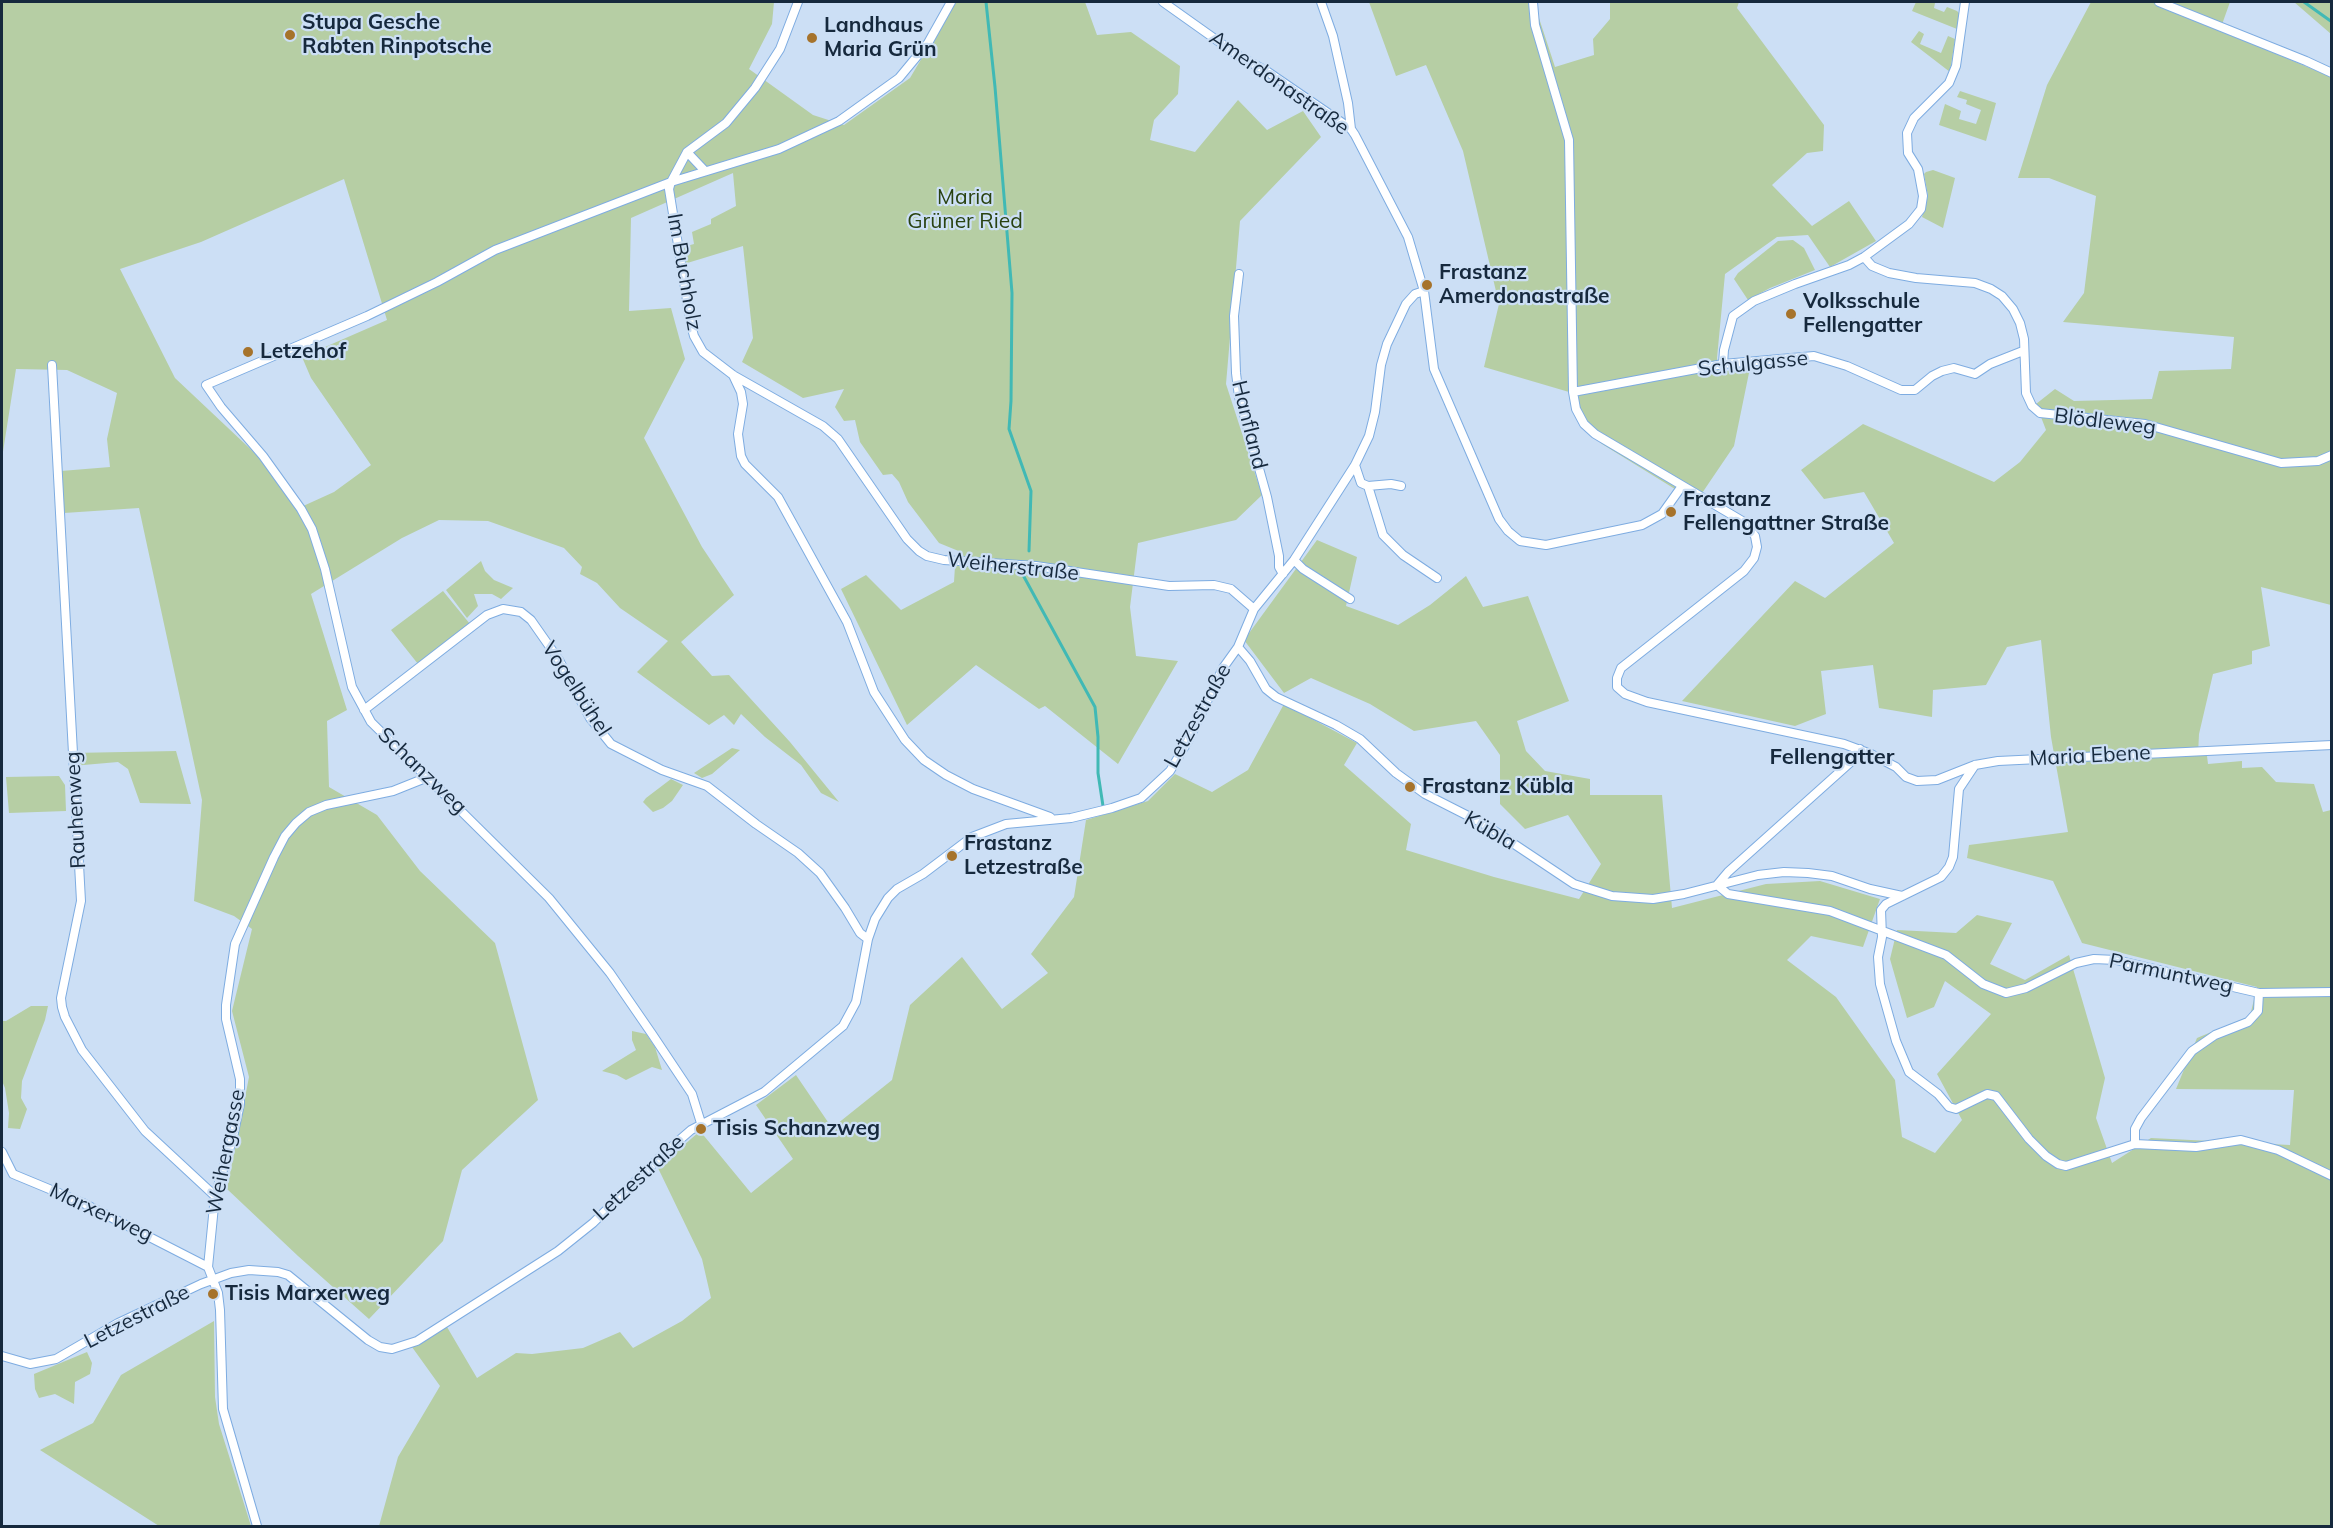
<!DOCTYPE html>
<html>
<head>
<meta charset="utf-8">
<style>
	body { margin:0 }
	#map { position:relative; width:2333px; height:1528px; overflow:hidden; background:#ccdff5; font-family:Mulish,sans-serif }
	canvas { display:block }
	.frame { position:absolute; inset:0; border:3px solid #16293d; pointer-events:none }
</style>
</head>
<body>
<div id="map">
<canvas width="2333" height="1528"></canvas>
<div class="frame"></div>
</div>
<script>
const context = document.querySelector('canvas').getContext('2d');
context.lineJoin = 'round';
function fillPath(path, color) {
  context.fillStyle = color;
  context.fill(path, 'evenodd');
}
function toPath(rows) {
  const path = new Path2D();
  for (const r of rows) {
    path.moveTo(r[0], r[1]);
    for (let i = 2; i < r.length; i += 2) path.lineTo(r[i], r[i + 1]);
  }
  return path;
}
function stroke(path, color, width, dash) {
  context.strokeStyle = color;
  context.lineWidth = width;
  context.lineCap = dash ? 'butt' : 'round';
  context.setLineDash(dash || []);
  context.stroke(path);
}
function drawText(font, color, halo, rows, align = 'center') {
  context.font = font + ' Mulish,sans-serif';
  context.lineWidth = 4.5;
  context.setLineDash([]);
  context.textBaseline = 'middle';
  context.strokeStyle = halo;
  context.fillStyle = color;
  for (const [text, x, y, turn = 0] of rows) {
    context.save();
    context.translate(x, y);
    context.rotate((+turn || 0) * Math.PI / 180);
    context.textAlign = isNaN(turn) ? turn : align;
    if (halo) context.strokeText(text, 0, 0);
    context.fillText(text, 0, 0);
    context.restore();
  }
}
const green = toPath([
	[2,2,774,2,772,24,749,69,813,115,844,125,910,78,955,2,1085,2,1097,35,1131,32,1180,66,1178,94,1154,120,1150,140,1195,152,1238,100,1267,130,1303,111,1321,137,1240,221,1226,384,1262,495,1236,520,1138,543,1130,607,1136,656,1178,661,1118,764,1045,706,1039,709,976,665,907,725,841,589,866,575,901,610,954,582,955,566,958,563,961,552,939,543,908,502,899,482,892,474,883,475,860,442,855,420,844,421,835,407,844,389,803,398,742,362,753,338,743,246,684,264,683,247,694,244,692,232,711,224,711,219,736,206,733,173,631,218,629,311,671,308,685,359,644,438,702,547,734,595,681,642,712,676,729,675,790,742,839,802,821,793,801,765,765,737,741,714,734,725,724,715,709,725,637,672,668,641,620,608,597,583,580,574,582,567,564,548,488,521,439,520,402,538,311,594,347,710,327,721,329,787,377,815,420,871,495,943,538,1100,462,1170,443,1241,369,1319,298,1256,227,1189,249,1077,232,1011,252,929,234,916,194,901,202,800,139,508,64,513,61,471,110,467,107,439,117,393,67,370,16,369,2,458],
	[344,179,387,320,302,357,311,378,371,465,334,492,301,507,261,459,175,378,120,269,201,242],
	[1369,2,1538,2,1538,15,1555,67,1594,55,1593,39,1610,19,1610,2,1739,2,1737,8,1824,125,1823,151,1807,153,1772,185,1812,226,1849,201,1876,241,1830,267,1808,235,1777,237,1725,274,1717,358,1719,372,1750,368,1734,446,1696,502,1602,444,1584,429,1569,392,1484,367,1499,304,1463,151,1426,65,1396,76],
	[1916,2,1931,2,1935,3,1934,8,1944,12,1947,7,1957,11,1960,14,1957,29,1912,11],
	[2091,2,2230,2,2220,30,2331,77,2331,605,2261,587,2270,646,2252,651,2252,664,2213,674,2199,734,2198,755,2207,756,2208,764,2242,761,2242,768,2262,767,2276,782,2314,784,2323,812,2331,810,2331,1526,379,1526,398,1457,440,1386,412,1347,447,1327,477,1378,516,1353,532,1354,583,1348,620,1332,633,1348,682,1321,711,1298,702,1259,658,1168,700,1131,751,1193,793,1159,756,1105,796,1075,832,1128,892,1080,910,1005,962,957,1002,1009,1048,973,1031,954,1074,897,1086,820,1148,801,1175,774,1212,792,1248,770,1284,704,1357,743,1344,765,1411,824,1406,850,1494,877,1579,899,1601,864,1568,815,1525,829,1500,804,1500,755,1476,721,1414,731,1370,704,1311,678,1284,693,1244,640,1317,540,1357,557,1346,606,1398,625,1430,605,1466,576,1483,607,1528,596,1569,701,1517,721,1526,751,1545,771,1590,779,1590,795,1662,795,1672,908,1766,884,1820,881,1880,899,1863,947,1811,936,1787,960,1836,997,1895,1080,1902,1137,1935,1153,1962,1120,1937,1074,1991,1014,1945,981,1934,1007,1907,1018,1890,959,1897,930,1956,933,1977,915,2012,923,1990,964,2025,980,2069,955,2105,1078,2096,1118,2112,1163,2151,1138,2290,1145,2294,1090,2176,1089,2197,1038,2250,1016,2257,987,2082,943,2053,881,1967,858,1969,845,2068,832,2051,737,2041,640,2007,647,1986,685,1933,690,1932,717,1879,708,1873,665,1821,671,1826,714,1795,726,1682,701,1795,581,1825,598,1894,543,1864,492,1824,499,1801,470,1863,424,1994,482,2020,462,2046,430,2036,404,2055,389,2074,401,2152,399,2159,371,2231,369,2234,337,2063,322,2084,293,2096,196,2049,178,2018,178,2047,85],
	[2294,2,2331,2,2331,34],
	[1919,31,1924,34,1920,44,1941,53,1948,36,1955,39,1950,72,1911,42],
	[1960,91,1996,103,1986,141,1939,125,1945,104,1961,111,1959,119,1976,124,1981,110,1966,104,1967,100,1957,97],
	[1933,170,1955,178,1943,228,1922,217,1928,196,1924,174,1926,172],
	[1793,240,1804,248,1815,270,1770,288,1748,300,1734,279,1738,273,1778,241],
	[481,561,485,571,494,580,513,588,501,599,492,594,474,594,478,606,467,618,446,590],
	[443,591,470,624,418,664,391,630],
	[732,748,740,750,712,774,702,778,694,773],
	[176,751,191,804,140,803,128,769,118,762,72,766,72,753],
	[59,776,65,785,66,811,9,813,6,777],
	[671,779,683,785,672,801,663,808,653,812,643,802,646,798],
	[31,1006,48,1006,45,1020,22,1081,21,1098,27,1109,20,1129,8,1128,9,1113,5,1088,2,1081,2,1021,6,1021],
	[632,1031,646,1034,655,1047,662,1070,652,1067,626,1080,617,1075,602,1071,636,1050,632,1040],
	[214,1321,215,1397,219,1424,251,1526,159,1526,40,1450,93,1423,121,1375],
	[87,1352,92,1363,90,1374,75,1382,74,1404,55,1394,39,1398,35,1389,34,1374]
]);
const stream = toPath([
	[986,2,995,87,1012,293,1011,401,1009,429,1031,491,1029,551],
	[2304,2,2332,22],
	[1023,575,1095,707,1098,737,1098,773,1103,806]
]);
const street = toPath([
	[1163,2,1239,56,1268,72,1341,122,1351,129,1355,135,1408,237,1424,291,1434,369,1499,519,1508,531,1520,541,1546,545,1642,525,1662,514,1682,486],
	[1321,2,1333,36,1348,103,1351,129],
	[1533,2,1535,25,1569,140,1573,392,1576,409,1584,424,1595,434,1744,522,1755,536,1757,547,1754,558,1744,571,1621,668,1617,678,1617,687,1625,694,1647,702,1844,744,1871,754,1896,767,1906,777,1917,781,1937,780,1975,765,1998,761,2332,745],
	[2159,2,2306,61,2332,73],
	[687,152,705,171],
	[671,182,779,149,839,121,899,78,928,43,951,2],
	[671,182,687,152,726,123,755,88,780,49,798,2],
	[1864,257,1872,266,1889,273,1916,278,1975,283,1991,289,2002,296,2013,309,2020,323,2024,339,2026,393,2032,406,2040,413,2145,424,2281,463,2318,461,2332,455],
	[1239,274,1234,316,1236,373,1239,397,1267,497,1279,556,1279,567,1283,574],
	[1723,364,1724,350,1733,316,1754,301,1795,284,1849,265,1864,257,1909,224,1921,209,1923,196,1918,169,1908,153,1907,133,1914,118,1949,83,1956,66,1965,2],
	[52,365,81,901,61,998,62,1007,65,1017,82,1050,145,1131,215,1196],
	[733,375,741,392,743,404,738,434,741,456,745,464,778,497,847,622,874,692,905,740,924,760,946,775,973,789,1050,817],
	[1573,392,1723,364,1814,356,1847,366,1901,390,1915,390,1932,376,1942,371,1954,368,1975,374,1990,364,2023,351],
	[1355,465,1361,483,1368,486,1383,535,1403,555,1437,578],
	[1368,486,1391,484,1401,486],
	[1294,560,1303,569,1350,599],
	[1238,647,1250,661,1266,689,1276,697,1336,725,1360,739,1396,773,1425,794,1484,824,1574,884,1612,896,1653,899,1684,894,1758,875,1784,872,1808,873,1832,876,1870,889,1902,896],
	[364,710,487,615,503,609,521,612,531,620,559,660,590,718,611,744,662,770,707,786,756,824,798,853,820,873,845,908,860,933,868,939],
	[1975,765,1959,789,1953,857,1949,867,1941,877,1886,904,1881,910,1882,937,1878,957,1880,984,1896,1041,1909,1072,1938,1094,1949,1107,1956,1109,1987,1094,1996,1096,2029,1139,2046,1156,2058,1164,2066,1166,2135,1144,2196,1147,2241,1140,2278,1150,2332,1176],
	[1717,885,1728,894,1830,911,1946,955,1983,984,2006,993,2026,988,2076,963,2094,959,2116,960,2259,993,2332,992],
	[1717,885,1728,872,1853,760,1860,749],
	[701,1123,692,1094,652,1034,610,973,549,898,371,722,352,687,325,569,312,529,301,509,263,456,221,407,206,385,367,316,437,282,495,250,671,182,669,189,691,325,694,336,703,352,733,375,823,426,838,439,907,539,919,551,927,556,944,560,1036,566,1169,586,1214,585,1231,589,1254,609],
	[2135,1144,2135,1129,2141,1118,2192,1051,2215,1035,2248,1022,2258,1011,2259,993],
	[2,1152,13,1174,83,1203,208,1267],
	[2,1356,30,1364,56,1359,118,1323,201,1284,231,1273,249,1270,278,1272,288,1275,368,1340,380,1347,392,1349,417,1341,558,1251,593,1223,661,1156,691,1130,764,1092,843,1026,856,1002,868,939,875,919,888,898,897,889,923,874,972,837,1006,824,1071,818,1112,808,1141,798,1170,771,1188,741,1223,668,1238,647,1254,609,1294,560,1355,465,1369,436,1375,412,1381,365,1387,344,1406,304,1415,294,1424,291],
	[257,1526,223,1409,220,1310,218,1293,208,1267,215,1196,233,1137,240,1104,240,1079,226,1019,226,1005,235,944,274,857,285,836,296,823,309,812,326,805,393,791,428,777]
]);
const markers = [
	[290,35,6,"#a6732b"],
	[812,38,6,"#a6732b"],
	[1427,285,6,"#a6732b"],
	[1791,314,6,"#a6732b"],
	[248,352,6,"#a6732b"],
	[1671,512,6,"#a6732b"],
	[1410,787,6,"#a6732b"],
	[952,856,6,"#a6732b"],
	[701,1129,6,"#a6732b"],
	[213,1294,6,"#a6732b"]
];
const poiNames = [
	["Stupa Gesche",302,23],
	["Rabten Rinpotsche",302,47],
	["Landhaus",824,26],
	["Maria Grün",824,50],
	["Frastanz",1439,273],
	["Amerdonastraße",1439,297],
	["Volksschule",1803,302],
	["Fellengatter",1803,326],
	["Letzehof",260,352],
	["Frastanz",1683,500],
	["Fellengattner Straße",1683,524],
	["Frastanz Kübla",1422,787],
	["Frastanz",964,844],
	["Letzestraße",964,868],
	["Tisis Schanzweg",713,1129],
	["Tisis Marxerweg",225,1294]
];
const streetNames = [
	["Amerdonastraße",1279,83,35],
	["Im Buchholz",684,272,80],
	["Schulgasse",1753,364,-6],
	["Blödleweg",2105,422,7],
	["Hanfland",1249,425,76],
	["Weiherstraße",1013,567,6],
	["Vogelbühel",576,689,57],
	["Letzestraße",1198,716,-61],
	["Maria Ebene",2090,756,-3],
	["Schanzweg",422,771,44],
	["Rauhenweg",76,810,-93],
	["Kübla",1490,831,30],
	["Parmuntweg",2171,974,12],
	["Weihergasse",226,1152,-79],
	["Letzestraße",639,1178,-43],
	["Marxerweg",101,1213,25],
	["Letzestraße",137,1317,-27]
];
const parkNames = [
	["Maria",965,198],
	["Grüner Ried",965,222]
];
const neighbourhoodNames = [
	["Fellengatter",1832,757]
];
fillPath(green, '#b6cea4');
stroke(stream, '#41b9b5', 3);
stroke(street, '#7eace1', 10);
stroke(street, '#fff', 8);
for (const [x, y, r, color] of markers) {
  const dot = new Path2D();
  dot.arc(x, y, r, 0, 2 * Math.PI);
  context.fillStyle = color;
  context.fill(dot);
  stroke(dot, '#ccdff5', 2);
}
drawText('bold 21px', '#16293d', '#ccdff5', poiNames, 'left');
drawText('21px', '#16293d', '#ccdff5', streetNames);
drawText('21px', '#294210', '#ccdff5', parkNames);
drawText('bold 22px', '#16293d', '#ccdff5', neighbourhoodNames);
</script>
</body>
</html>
